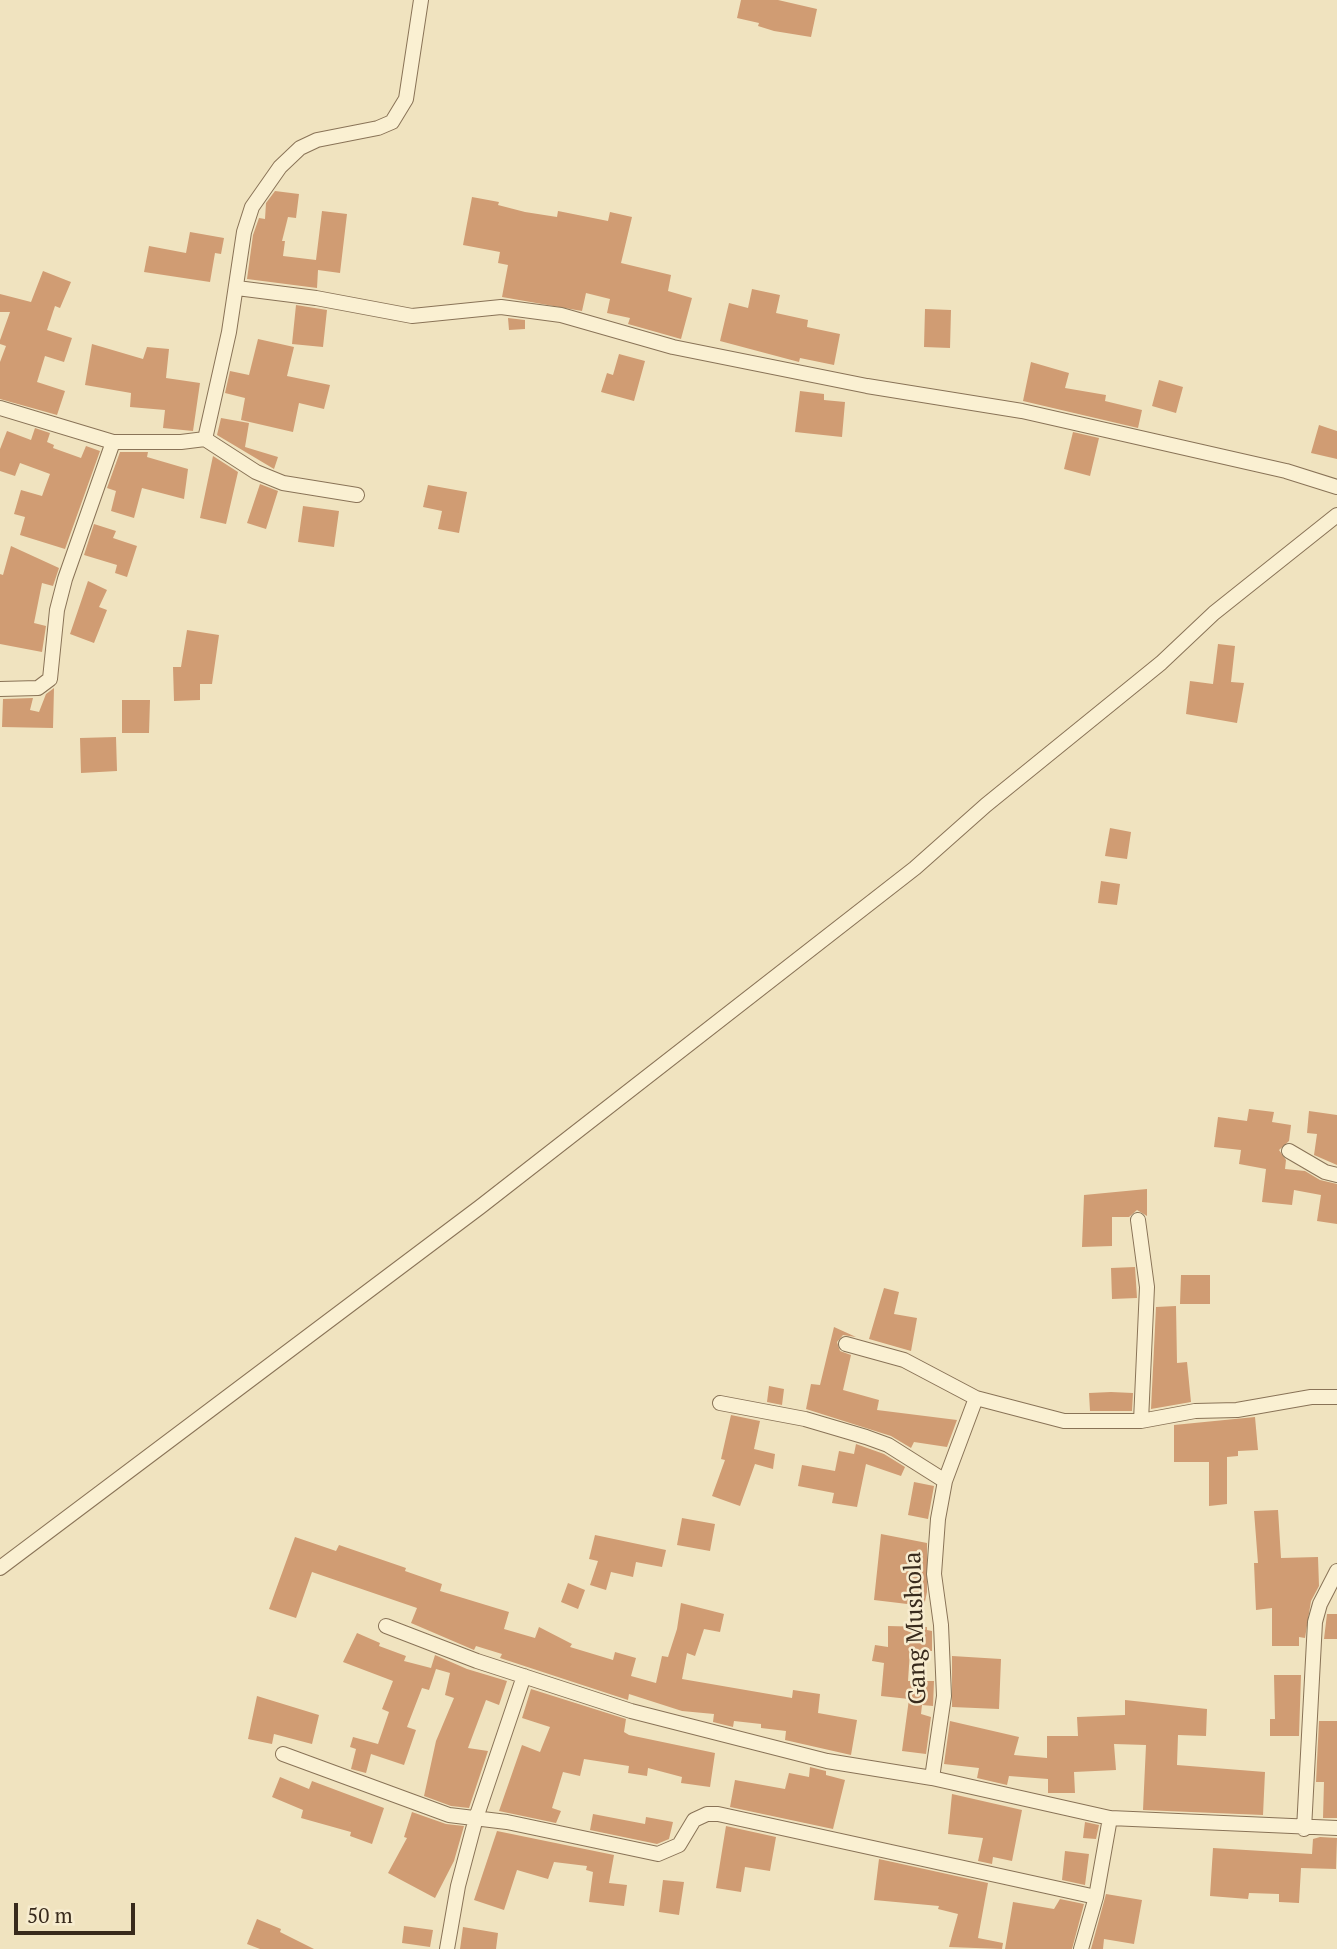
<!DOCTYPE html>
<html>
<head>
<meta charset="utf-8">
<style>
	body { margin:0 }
	#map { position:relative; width:1337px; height:1949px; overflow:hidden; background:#f0e3bf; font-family:"PT Serif",serif }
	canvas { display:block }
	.scale { position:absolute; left:14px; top:1903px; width:121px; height:32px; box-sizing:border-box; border:4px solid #382a1c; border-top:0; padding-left:9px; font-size:21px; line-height:24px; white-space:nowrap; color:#382a1c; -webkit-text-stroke:5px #f7eccf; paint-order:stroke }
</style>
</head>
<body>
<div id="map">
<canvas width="1337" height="1949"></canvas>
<div class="scale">50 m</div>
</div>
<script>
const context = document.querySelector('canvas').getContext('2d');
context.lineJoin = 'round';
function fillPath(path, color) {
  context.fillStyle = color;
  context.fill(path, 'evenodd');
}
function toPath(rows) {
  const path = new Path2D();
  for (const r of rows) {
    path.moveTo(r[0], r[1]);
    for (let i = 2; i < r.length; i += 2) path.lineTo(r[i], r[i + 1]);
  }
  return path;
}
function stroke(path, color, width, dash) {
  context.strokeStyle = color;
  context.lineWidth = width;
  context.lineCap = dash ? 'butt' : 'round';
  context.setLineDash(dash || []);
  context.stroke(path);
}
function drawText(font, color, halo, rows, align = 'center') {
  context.font = font + ' "PT Serif",serif';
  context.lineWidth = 5;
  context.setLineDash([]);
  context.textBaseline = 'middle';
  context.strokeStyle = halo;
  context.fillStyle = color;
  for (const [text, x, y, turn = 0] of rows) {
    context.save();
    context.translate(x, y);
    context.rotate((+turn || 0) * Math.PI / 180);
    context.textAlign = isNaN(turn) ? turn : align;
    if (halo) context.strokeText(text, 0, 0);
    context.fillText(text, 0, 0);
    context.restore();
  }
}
const building = toPath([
	[741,0,778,0,817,9,811,37,774,31,758,26,759,23,737,18],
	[275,191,299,194,296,218,288,217,282,241,285,241,283,256,316,260,322,211,347,214,340,273,318,270,317,288,247,279,253,235,259,218,265,219,266,203],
	[472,197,499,202,498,205,525,212,557,217,558,211,608,221,610,212,632,217,621,263,671,275,668,291,692,298,681,339,628,324,630,318,607,313,610,299,586,293,582,311,502,297,508,265,498,263,500,252,463,245],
	[190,232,224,238,221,254,215,253,210,282,144,272,149,246,186,253],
	[43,271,71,282,60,308,55,306,47,330,72,338,64,362,45,356,37,382,65,391,57,415,0,399,0,362,6,346,0,344,0,340,10,312,0,312,0,294,31,302],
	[752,289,780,295,776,313,808,320,807,327,840,334,834,365,800,358,799,362,720,341,729,303,748,308],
	[296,305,327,310,323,347,292,344],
	[925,309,951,310,950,348,924,347],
	[508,318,525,320,525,329,509,330],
	[258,339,294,347,287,376,330,385,324,409,299,403,293,432,241,420,245,398,225,393,230,371,249,375],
	[92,344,143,359,147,347,169,349,166,378,200,383,193,431,163,428,165,410,130,407,131,393,85,385],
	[619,354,645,361,634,401,601,392,607,373,613,375],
	[1031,362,1069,373,1065,388,1106,395,1105,401,1142,410,1138,428,1023,401],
	[1159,380,1183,387,1176,413,1152,406],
	[800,391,824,394,824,400,845,402,842,437,795,432],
	[221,418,249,423,245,447,278,457,274,469,217,435],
	[1319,425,1337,431,1337,459,1311,453],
	[35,428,50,433,47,442,54,445,53,448,81,458,86,446,100,451,65,549,20,535,25,517,14,514,21,490,42,496,50,474,20,463,15,476,0,471,0,449,7,431,31,440],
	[1073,432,1099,438,1090,476,1064,469],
	[120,452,148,452,147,457,188,469,184,499,142,488,134,518,111,511,116,491,107,488],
	[213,456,238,472,226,524,200,518],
	[260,484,278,491,266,529,247,523],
	[428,485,467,492,459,533,438,529,442,511,423,507],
	[303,506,339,511,334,547,298,542],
	[94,524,116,531,113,538,137,546,127,577,115,573,117,565,84,555],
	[11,546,59,568,53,586,42,583,34,623,46,626,42,652,0,644,0,574,3,575],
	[88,581,107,590,99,607,107,610,94,643,70,634],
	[187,630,219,635,212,684,200,684,200,700,174,701,173,667,181,667],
	[1218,644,1235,646,1231,682,1244,683,1237,723,1186,714,1190,681,1213,684],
	[54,688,53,728,2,727,3,699,33,698,30,710,39,712,46,694],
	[122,700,150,700,149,733,122,733],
	[116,737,117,771,81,773,80,738],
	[1110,828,1131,832,1127,859,1105,856],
	[1101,881,1120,884,1117,905,1098,903],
	[1249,1109,1274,1112,1272,1122,1291,1125,1289,1141,1279,1150,1286,1160,1285,1169,1305,1171,1320,1180,1337,1184,1337,1224,1317,1221,1321,1195,1294,1190,1292,1205,1262,1202,1266,1169,1239,1164,1241,1150,1214,1147,1218,1117,1247,1121],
	[1309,1111,1337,1115,1337,1165,1314,1155,1317,1134,1307,1133],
	[1147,1189,1147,1216,1137,1210,1129,1217,1112,1217,1112,1246,1082,1247,1084,1195],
	[1135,1267,1137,1298,1112,1299,1111,1268],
	[1181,1275,1210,1275,1210,1304,1180,1304],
	[884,1288,899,1292,894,1314,917,1318,911,1351,869,1339],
	[1176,1306,1177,1363,1187,1362,1191,1402,1151,1409,1156,1307],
	[834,1327,856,1337,843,1335,837,1342,840,1351,851,1355,843,1390,879,1400,877,1410,957,1420,947,1447,914,1442,911,1448,891,1436,806,1409,811,1384,820,1385],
	[769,1386,784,1389,782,1405,767,1402],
	[1111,1392,1133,1393,1132,1411,1090,1411,1089,1393],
	[731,1415,760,1421,754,1449,775,1454,773,1469,755,1464,740,1506,712,1496,725,1460,721,1459],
	[1255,1417,1258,1450,1238,1451,1238,1456,1227,1457,1227,1504,1209,1506,1209,1462,1174,1462,1174,1425],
	[856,1444,884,1454,905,1467,901,1476,866,1464,857,1507,832,1503,834,1493,798,1486,802,1465,835,1471,839,1451,854,1454],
	[914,1482,934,1486,928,1519,908,1515],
	[1278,1510,1281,1558,1318,1557,1319,1586,1311,1601,1305,1638,1299,1637,1299,1646,1272,1646,1272,1608,1256,1610,1254,1563,1258,1563,1254,1511],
	[682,1518,715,1524,710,1551,677,1545],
	[881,1534,927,1543,927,1592,924,1606,874,1600],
	[595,1535,666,1550,662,1567,636,1562,633,1577,611,1572,606,1590,590,1585,598,1561,589,1559],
	[295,1537,336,1551,339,1545,406,1568,405,1571,442,1584,440,1591,509,1612,504,1629,535,1638,539,1627,572,1644,570,1647,613,1660,615,1652,636,1658,631,1676,656,1683,662,1656,668,1657,677,1629,681,1603,724,1614,720,1632,704,1629,695,1656,687,1653,682,1679,792,1698,793,1690,820,1694,818,1713,857,1720,851,1755,785,1740,786,1731,761,1728,761,1724,734,1721,733,1727,713,1722,714,1714,682,1711,629,1694,628,1700,500,1658,502,1654,476,1646,474,1650,411,1623,417,1608,312,1572,296,1618,269,1609],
	[568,1583,585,1590,578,1609,561,1602],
	[1327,1614,1337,1614,1337,1639,1324,1639],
	[888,1626,927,1627,927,1630,932,1631,932,1651,910,1651,908,1681,934,1681,933,1706,922,1705,921,1714,931,1717,926,1754,902,1751,909,1699,881,1696,884,1663,872,1661,875,1645,888,1647],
	[357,1633,380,1643,379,1646,406,1656,404,1661,431,1668,435,1655,467,1669,507,1681,499,1705,486,1700,468,1748,488,1751,469,1808,451,1806,424,1796,436,1741,454,1698,445,1695,450,1673,436,1669,429,1690,422,1688,407,1727,416,1730,404,1765,371,1754,366,1773,351,1769,356,1749,350,1747,353,1737,378,1744,389,1712,382,1709,393,1681,343,1662],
	[952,1656,1001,1659,999,1709,952,1707],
	[1274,1675,1301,1675,1299,1736,1270,1736,1270,1719,1275,1719],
	[531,1689,626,1719,624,1732,629,1735,715,1753,710,1787,681,1783,682,1777,648,1768,647,1776,628,1773,629,1766,584,1759,580,1776,563,1772,552,1808,561,1811,556,1823,499,1811,522,1745,540,1752,550,1727,522,1718],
	[257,1696,319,1715,312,1744,274,1734,272,1744,248,1739],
	[1125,1700,1207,1709,1206,1736,1178,1735,1177,1765,1265,1772,1263,1815,1143,1810,1146,1745,1114,1744,1116,1770,1074,1772,1075,1793,1048,1793,1048,1779,1009,1776,1007,1785,977,1778,979,1768,944,1764,950,1721,1019,1737,1014,1755,1047,1758,1047,1736,1078,1736,1077,1717,1125,1715],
	[1319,1721,1337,1721,1337,1818,1323,1818,1324,1782,1316,1782],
	[810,1767,826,1771,826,1775,845,1780,833,1829,730,1807,735,1780,785,1789,789,1773,809,1777],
	[280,1777,309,1789,312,1781,384,1808,372,1844,350,1836,351,1832,301,1818,303,1810,272,1797],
	[952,1794,1022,1810,1012,1861,993,1857,992,1864,978,1861,983,1838,948,1834],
	[412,1812,446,1824,464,1826,454,1861,435,1898,388,1873,407,1838,404,1837],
	[593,1814,645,1824,646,1817,673,1822,669,1839,657,1844,590,1830],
	[1085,1822,1099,1825,1096,1839,1083,1838],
	[726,1826,776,1837,770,1871,745,1867,741,1892,716,1888],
	[497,1831,614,1855,609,1883,627,1885,624,1906,589,1902,593,1872,586,1870,587,1866,554,1862,548,1879,517,1870,504,1910,474,1900],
	[1320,1837,1337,1838,1336,1869,1301,1868,1299,1903,1279,1902,1279,1894,1249,1893,1248,1899,1210,1896,1213,1848,1312,1854,1313,1839],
	[1065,1851,1089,1854,1085,1885,1062,1880],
	[879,1859,988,1883,978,1938,1003,1943,1002,1949,949,1947,958,1914,938,1909,939,1906,874,1900],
	[663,1880,684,1882,679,1915,659,1912],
	[1106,1894,1142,1900,1134,1944,1104,1939,1103,1949,1091,1949],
	[1060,1899,1084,1904,1072,1949,1005,1949,1013,1902,1054,1909],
	[257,1919,281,1929,280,1932,314,1949,260,1949,247,1944],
	[404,1926,433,1930,430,1947,402,1943],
	[463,1927,498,1933,496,1949,460,1949]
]);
const minor = toPath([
	[237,288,316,298,412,316,501,307,561,315,673,347,867,386,1022,411,1286,471,1337,487],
	[0,408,113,442],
	[205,439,256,472,283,483,357,495],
	[0,689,38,688,50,679,57,610,65,579,113,442,181,442,205,439,229,332,244,232,252,207,280,167,300,148,317,140,378,128,392,122,406,99,421,0],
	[1289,1151,1325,1172,1337,1175],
	[1138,1220,1147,1287,1141,1421],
	[846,1344,904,1360,976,1398,1064,1421,1141,1421,1195,1411,1237,1410,1311,1397,1337,1397],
	[720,1403,805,1419,866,1437,888,1445,945,1481],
	[0,1568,480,1207,915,868,986,805,1161,663,1214,613,1337,515],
	[386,1626,477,1661,631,1711,827,1761,932,1778,1110,1818,1337,1828],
	[283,1754,449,1815,507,1822,658,1854,679,1845,694,1820,707,1814,718,1814,1096,1897],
	[932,1778,944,1696,941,1625,934,1574,938,1519,945,1481,976,1398],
	[1304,1829,1315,1622,1320,1604,1337,1571],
	[447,1949,458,1886,476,1818,524,1676],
	[1081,1949,1096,1897,1110,1818]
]);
const streetNames = [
	["Gang Mushola",916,1628,-92]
];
fillPath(building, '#d09c73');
stroke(minor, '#897357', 16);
stroke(minor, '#faf0d2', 14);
drawText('24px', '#382a1c', '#f7eccf', streetNames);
</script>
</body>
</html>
